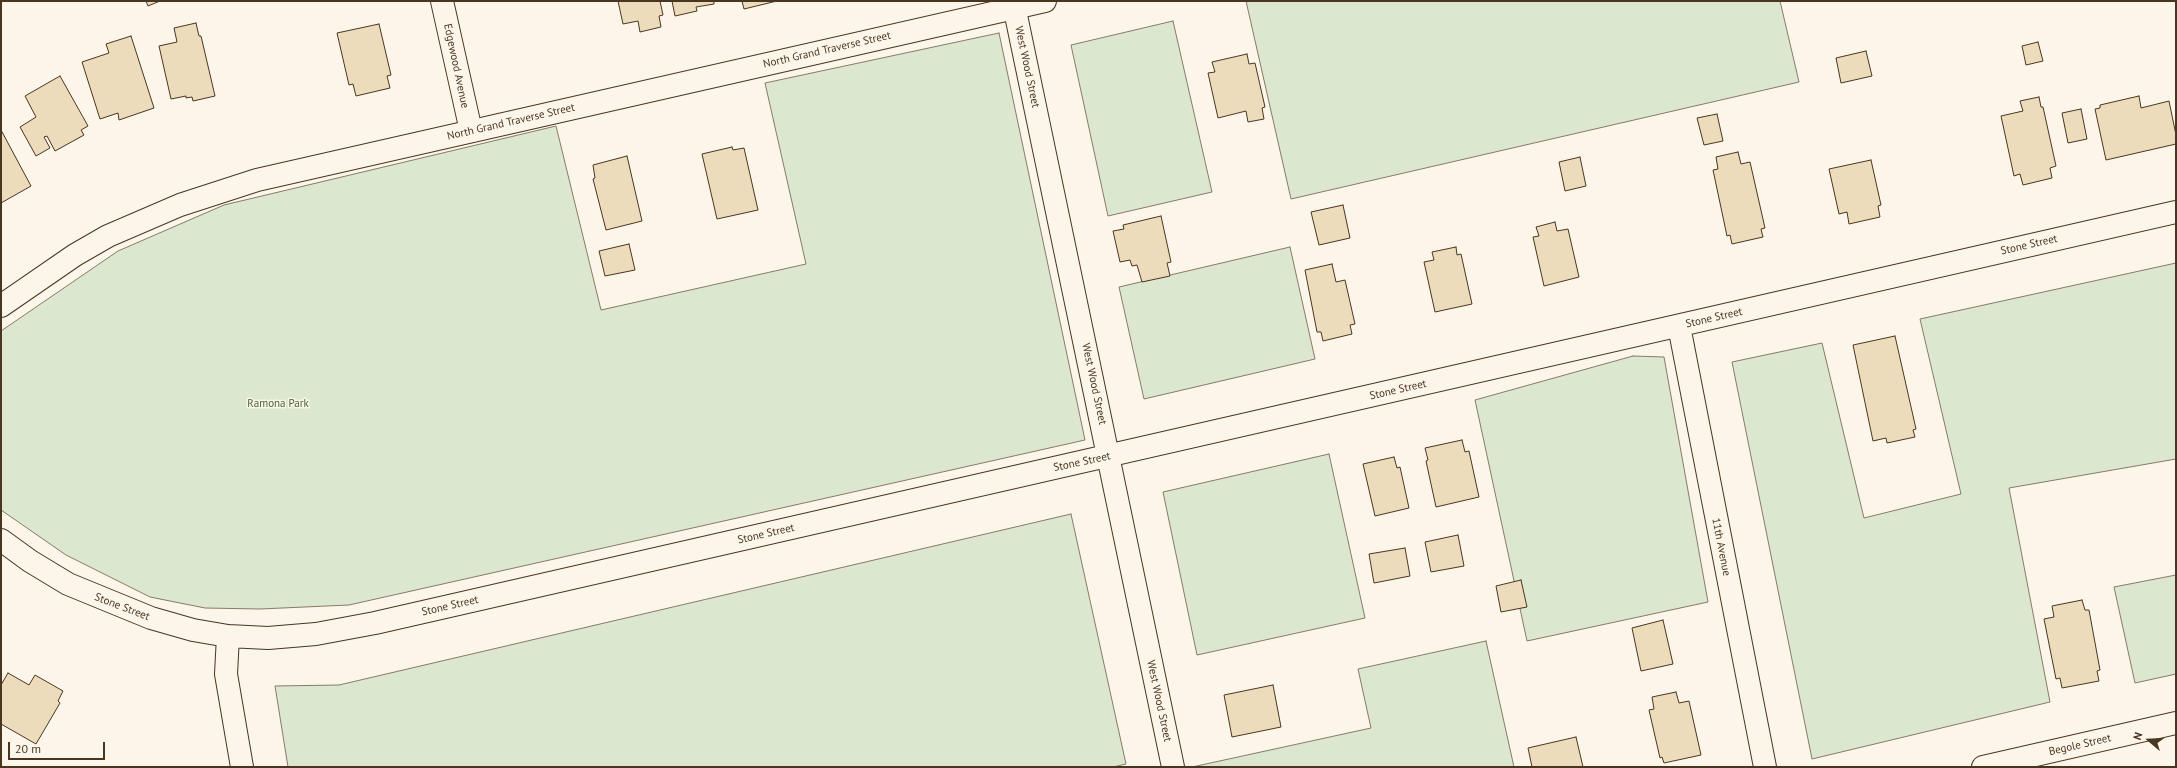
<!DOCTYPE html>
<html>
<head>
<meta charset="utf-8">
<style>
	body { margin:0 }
	#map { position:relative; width:2177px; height:768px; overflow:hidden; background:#fbf6e9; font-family:"PT Sans",sans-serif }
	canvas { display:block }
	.frame { position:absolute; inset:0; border:2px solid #4a3520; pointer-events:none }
	.north { position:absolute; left:2129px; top:720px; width:40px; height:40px; -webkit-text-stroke:3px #fbf6e9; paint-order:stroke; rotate:289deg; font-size:11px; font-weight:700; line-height:16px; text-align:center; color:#4a3520 }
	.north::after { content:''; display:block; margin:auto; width:14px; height:18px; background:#4a3520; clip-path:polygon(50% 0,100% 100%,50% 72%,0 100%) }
	.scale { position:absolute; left:8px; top:742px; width:97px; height:18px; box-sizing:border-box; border:2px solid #4a3520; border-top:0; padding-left:5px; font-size:12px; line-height:14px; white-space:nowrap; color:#4a3520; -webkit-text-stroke:3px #fbf6e9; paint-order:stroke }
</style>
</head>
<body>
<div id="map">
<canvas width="2177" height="768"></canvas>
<div class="frame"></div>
<div class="north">N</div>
<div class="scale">20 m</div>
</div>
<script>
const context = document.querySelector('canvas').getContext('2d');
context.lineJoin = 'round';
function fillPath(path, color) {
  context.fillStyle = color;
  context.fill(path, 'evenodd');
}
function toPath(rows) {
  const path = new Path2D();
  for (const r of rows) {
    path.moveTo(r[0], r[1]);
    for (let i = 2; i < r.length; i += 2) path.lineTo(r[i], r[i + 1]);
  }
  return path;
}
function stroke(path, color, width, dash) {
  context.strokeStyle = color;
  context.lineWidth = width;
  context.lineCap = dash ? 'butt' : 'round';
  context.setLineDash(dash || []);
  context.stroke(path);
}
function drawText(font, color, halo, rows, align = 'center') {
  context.font = font + ' "PT Sans",sans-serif';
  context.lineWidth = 3;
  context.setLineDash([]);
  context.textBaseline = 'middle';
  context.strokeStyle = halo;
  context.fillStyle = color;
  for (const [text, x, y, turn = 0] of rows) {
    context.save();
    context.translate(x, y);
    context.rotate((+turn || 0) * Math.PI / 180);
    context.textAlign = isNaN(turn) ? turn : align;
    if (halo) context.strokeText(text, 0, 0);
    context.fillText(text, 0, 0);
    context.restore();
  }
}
const green = toPath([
	[1246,1,1780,1,1799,82,1291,199,1246,1],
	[1173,21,1212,192,1108,216,1071,45,1173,21],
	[999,33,1085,440,349,605,260,609,205,608,150,597,66,555,1,510,1,331,118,251,224,205,556,126,601,310,806,264,765,83,999,33],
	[1290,247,1315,359,1144,399,1119,287,1290,247],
	[2176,263,2176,459,2009,488,2050,702,1812,759,1732,362,1822,343,1864,518,1961,494,1920,319,2176,263],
	[1633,356,1664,357,1708,602,1527,641,1475,400,1633,356],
	[1329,454,1365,618,1197,655,1163,492,1329,454],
	[1071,514,1126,764,1113,767,288,767,275,686,339,685,1071,514],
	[2176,575,2176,674,2135,683,2114,587,2176,575],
	[1486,641,1514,767,1192,767,1371,728,1358,669,1486,641]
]);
const building = toPath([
	[146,1,160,1,148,6,146,1],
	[618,1,660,1,663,15,659,16,661,27,640,32,638,21,623,24,618,1],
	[672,1,714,1,714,4,696,7,697,11,675,16,672,1],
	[742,1,777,1,744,9,742,1],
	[196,23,199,36,201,36,215,96,193,101,192,97,186,98,186,96,171,99,159,46,177,42,174,28,196,23],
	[379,24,391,75,387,76,390,88,356,96,353,84,349,85,337,33,379,24],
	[131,36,154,108,119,120,118,113,100,119,82,62,109,53,106,44,131,36],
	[2038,42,2043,61,2026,65,2022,46,2038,42],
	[1866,51,1872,76,1841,83,1836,58,1866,51],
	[1247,54,1249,64,1255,63,1265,107,1262,108,1264,119,1248,122,1246,111,1218,118,1208,73,1215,72,1212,62,1247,54],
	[60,76,88,126,81,130,84,135,55,151,47,136,44,137,50,148,36,156,20,127,36,117,25,96,60,76],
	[2139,96,2141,108,2169,101,2176,135,2176,144,2106,160,2095,109,2100,108,2100,105,2139,96],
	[2039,97,2041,107,2043,107,2056,166,2050,168,2052,178,2023,185,2020,174,2014,176,2001,116,2023,111,2020,101,2039,97],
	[2081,109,2087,139,2068,143,2062,113,2081,109],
	[1717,114,1723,141,1704,145,1697,118,1717,114],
	[1,130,31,186,1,203,1,130],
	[732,147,733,150,744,148,758,210,717,219,702,154,732,147],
	[1738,152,1741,164,1750,162,1765,228,1761,229,1763,237,1732,244,1730,235,1727,236,1713,170,1718,169,1716,157,1738,152],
	[627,156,642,221,606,230,593,179,595,178,593,165,627,156],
	[1580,157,1586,186,1565,191,1559,162,1580,157],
	[1871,160,1881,205,1878,206,1880,217,1849,224,1847,212,1839,214,1829,169,1871,160],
	[1343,205,1350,238,1319,245,1311,212,1343,205],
	[1161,216,1171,262,1167,263,1170,276,1142,282,1137,265,1132,266,1130,260,1120,262,1113,231,1124,229,1123,225,1161,216],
	[1555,222,1557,231,1568,229,1579,277,1544,286,1533,237,1539,236,1536,227,1555,222],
	[629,244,635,270,605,276,599,251,629,244],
	[1456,247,1457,255,1461,254,1472,304,1435,312,1424,262,1434,260,1432,252,1456,247],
	[1332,264,1336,282,1345,280,1355,324,1350,325,1352,334,1323,341,1321,332,1317,332,1305,270,1332,264],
	[1895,336,1916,429,1913,430,1915,437,1887,443,1886,438,1873,441,1853,345,1895,336],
	[1462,440,1465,452,1469,451,1479,497,1436,507,1426,461,1428,460,1425,448,1462,440],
	[1394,457,1397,468,1400,467,1409,508,1375,516,1363,464,1394,457],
	[1458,535,1464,566,1431,572,1425,542,1458,535],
	[1405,548,1410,576,1374,583,1369,554,1405,548],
	[1521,580,1527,607,1501,612,1496,586,1521,580],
	[2082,600,2085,610,2089,610,2100,670,2097,671,2099,681,2062,688,2060,678,2056,679,2044,619,2054,617,2052,606,2082,600],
	[1663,620,1673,664,1641,671,1632,628,1663,620],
	[8,673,29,685,35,675,63,691,58,701,60,703,36,744,1,724,1,685,8,673],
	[1273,685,1281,727,1232,737,1224,695,1273,685],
	[1676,692,1679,703,1689,701,1701,755,1664,763,1662,757,1660,758,1649,710,1654,709,1652,697,1676,692],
	[1576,737,1583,767,1532,767,1528,748,1576,737]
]);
const minor = toPath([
	[442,1,471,131],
	[1013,1,1173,767],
	[1679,326,1765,767],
	[1,540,30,561,68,584,151,618,193,630,228,636,268,638,316,634,375,623,2176,212],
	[228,636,226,674,242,767],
	[1983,767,2176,723]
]);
const tertiary = toPath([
	[1,306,75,255,108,236,180,205,257,180,1045,1]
]);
const streetNames = [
	["North Grand Traverse Street",827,50,-13],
	["Edgewood Avenue",456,66,78],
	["West Wood Street",1027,67,78],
	["North Grand Traverse Street",511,122,-13],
	["Stone Street",2029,245,-13],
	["Stone Street",1714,318,-13],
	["West Wood Street",1094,384,78],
	["Stone Street",1398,390,-13],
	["Stone Street",1082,462,-12],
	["Stone Street",766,534,-13],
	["11th Avenue",1721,547,79],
	["Stone Street",450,606,-13],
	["Stone Street",122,607,21],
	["West Wood Street",1159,701,78],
	["Begole Street",2080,745,-13]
];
const parkNames = [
	["Ramona Park",278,404]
];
fillPath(green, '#dce7d0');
stroke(green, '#887966', 1);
fillPath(building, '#ecdcbc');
stroke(building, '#4a3520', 1);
stroke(minor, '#4a3520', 24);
stroke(tertiary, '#4a3520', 24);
stroke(minor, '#fbf6e9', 22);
stroke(tertiary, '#fbf6e9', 22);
drawText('11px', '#4a3520', '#fbf6e9', streetNames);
drawText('11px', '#436837', '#fbf6e9', parkNames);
</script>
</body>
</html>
